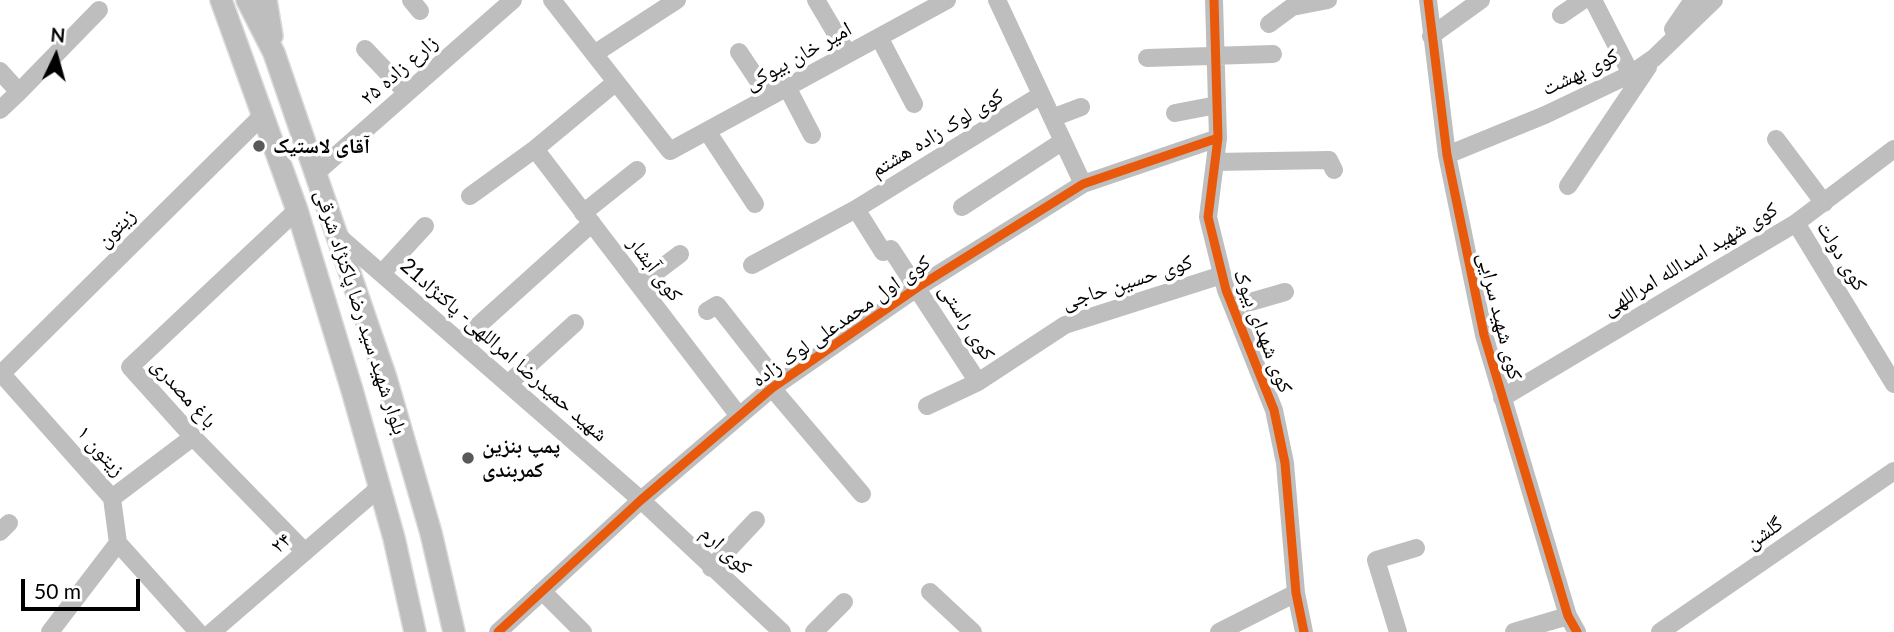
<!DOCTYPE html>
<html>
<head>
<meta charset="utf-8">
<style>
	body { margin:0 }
	#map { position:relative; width:1894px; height:632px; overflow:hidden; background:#fff; font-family:Lato,sans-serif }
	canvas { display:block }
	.north { position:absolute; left:21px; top:21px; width:70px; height:70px; -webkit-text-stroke:5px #fff; paint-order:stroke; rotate:5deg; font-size:19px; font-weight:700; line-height:28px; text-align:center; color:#000 }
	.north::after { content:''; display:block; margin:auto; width:24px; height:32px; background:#000; clip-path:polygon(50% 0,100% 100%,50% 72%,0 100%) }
	.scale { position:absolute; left:21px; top:579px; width:119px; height:32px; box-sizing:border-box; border:4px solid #000; border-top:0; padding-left:9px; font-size:21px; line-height:24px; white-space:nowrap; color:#000; -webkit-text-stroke:5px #fff; paint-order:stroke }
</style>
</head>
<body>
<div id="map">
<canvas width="1894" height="632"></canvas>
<div class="north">N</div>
<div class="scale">50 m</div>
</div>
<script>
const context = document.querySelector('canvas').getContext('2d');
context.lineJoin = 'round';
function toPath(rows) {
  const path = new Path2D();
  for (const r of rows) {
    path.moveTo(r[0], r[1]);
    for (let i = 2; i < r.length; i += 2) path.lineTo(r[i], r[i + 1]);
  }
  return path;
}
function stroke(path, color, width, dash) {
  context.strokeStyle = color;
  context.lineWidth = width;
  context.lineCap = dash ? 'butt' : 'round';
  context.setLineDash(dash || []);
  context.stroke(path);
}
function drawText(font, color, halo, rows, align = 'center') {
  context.font = font + ' Lato,"Noto Naskh Arabic",sans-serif';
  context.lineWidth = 7;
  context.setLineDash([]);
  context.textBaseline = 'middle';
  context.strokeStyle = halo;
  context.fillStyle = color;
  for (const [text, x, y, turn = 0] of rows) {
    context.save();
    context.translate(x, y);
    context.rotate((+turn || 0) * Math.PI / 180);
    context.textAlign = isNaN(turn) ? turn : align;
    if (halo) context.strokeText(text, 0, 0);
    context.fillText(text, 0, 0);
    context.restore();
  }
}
const minor = toPath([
	[411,0,420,11],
	[552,0,670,151,947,0],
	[816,0,848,54],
	[997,0,1083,184],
	[1214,0,1218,138,1208,217,1226,290,1274,410,1285,463,1296,593,1304,632],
	[1428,0,1447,155,1484,335,1568,616,1577,632],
	[1593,0,1631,74],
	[1561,15,1583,0],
	[1269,24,1292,7,1328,0],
	[1673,29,1693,0],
	[1431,36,1481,0],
	[879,37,914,104],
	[365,49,407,93],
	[739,52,769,97],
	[594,54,677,0],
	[1147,58,1273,54],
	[0,71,19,92,0,110],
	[787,87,812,135],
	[19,92,99,10],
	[1175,113,1217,105],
	[1052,118,1081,107],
	[707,131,755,204],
	[1776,139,1824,203],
	[535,149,739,416],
	[1447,155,1545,115,1631,74,1654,58,1714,0],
	[1215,162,1329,160,1334,170],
	[316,173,513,0],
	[1568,186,1648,67],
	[470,196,535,149,616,82],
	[962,207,1063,141],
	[856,209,1041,95],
	[297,210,130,367,193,437,305,552],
	[583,213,637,170],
	[1796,223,1894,384],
	[336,234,641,500,782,632],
	[752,265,856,209,883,252,891,249,978,382],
	[382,273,425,226],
	[639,285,680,254],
	[1233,307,1285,292],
	[707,311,717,305,779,384],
	[461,341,592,223],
	[0,372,112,498,118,543,198,632],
	[0,375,264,114],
	[509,383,575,323],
	[772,388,862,494],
	[1502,398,1796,223,1894,149],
	[927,406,978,382,1065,325,1222,275],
	[112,498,193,437],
	[0,532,9,523],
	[711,568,756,520],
	[542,591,583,632],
	[930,592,973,632],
	[50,632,118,543],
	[212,632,379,488],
	[498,632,641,500,772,388,918,287,1083,184,1218,138],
	[814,632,844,602],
	[1219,632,1296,593],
	[1398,632,1376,560,1416,548],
	[1514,632,1568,616],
	[1660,632,1894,471]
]);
const major = toPath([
	[221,0,297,210,352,390,394,538,415,632],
	[247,0,274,53,386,378,431,533,454,632],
	[266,0,272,36]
]);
const cycleway = toPath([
	[1214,0,1218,138,1208,217,1226,290,1274,410,1285,463,1296,593,1304,632],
	[1428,0,1447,155,1484,335,1568,616,1577,632],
	[498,632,641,500,772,388,918,287,1083,184,1218,138]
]);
const markers = [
	[259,146,7,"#595959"],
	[468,458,7,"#595959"]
];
const streetNames = [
	["امیر خان بیوکی",798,56,-29],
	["زارع زاده ۲۵",399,70,-41],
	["کوی بهشت",1580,72,-26],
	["کوی لوک زاده هشتم",937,133,-31],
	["زیتون",116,228,-45],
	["کوی دولت",1842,256,59],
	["کوی شهید اسدالله امراللهی",1690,259,-31],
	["کوی آبشار",655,269,53],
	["کوی حسین حاجی",1127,282,-18],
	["بلوار شهید سید رضا پاکنژاد شرقی",361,312,72],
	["کوی شهید سرایی",1500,316,76],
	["کوی اول محمدعلی لوک زاده",841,321,-35],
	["کوی راستی",967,322,58],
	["کوی شهدای بیوک",1263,331,69],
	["شهید حمیدرضا امراللهی- پاکنژاد21",504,350,41],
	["باغ مصدری",184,393,48],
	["زیتون ۱",101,451,48],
	["گلشن",1764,533,-35],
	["۲۴",281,543,-41],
	["کوی ارم",726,550,43]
];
const poiNames = [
	["آقای لاستیک",273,146],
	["پمپ بنزین",482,446],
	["کمربندی",482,470]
];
stroke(major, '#dbdbdb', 24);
stroke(minor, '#bebebe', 18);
stroke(major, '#bebebe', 21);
stroke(cycleway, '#e8590c', 9);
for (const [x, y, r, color] of markers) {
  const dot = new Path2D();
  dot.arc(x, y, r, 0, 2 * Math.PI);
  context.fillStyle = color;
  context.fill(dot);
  stroke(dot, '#fff', 2.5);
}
drawText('21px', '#000', '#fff', streetNames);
drawText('bold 21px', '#000', '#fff', poiNames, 'left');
</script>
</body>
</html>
